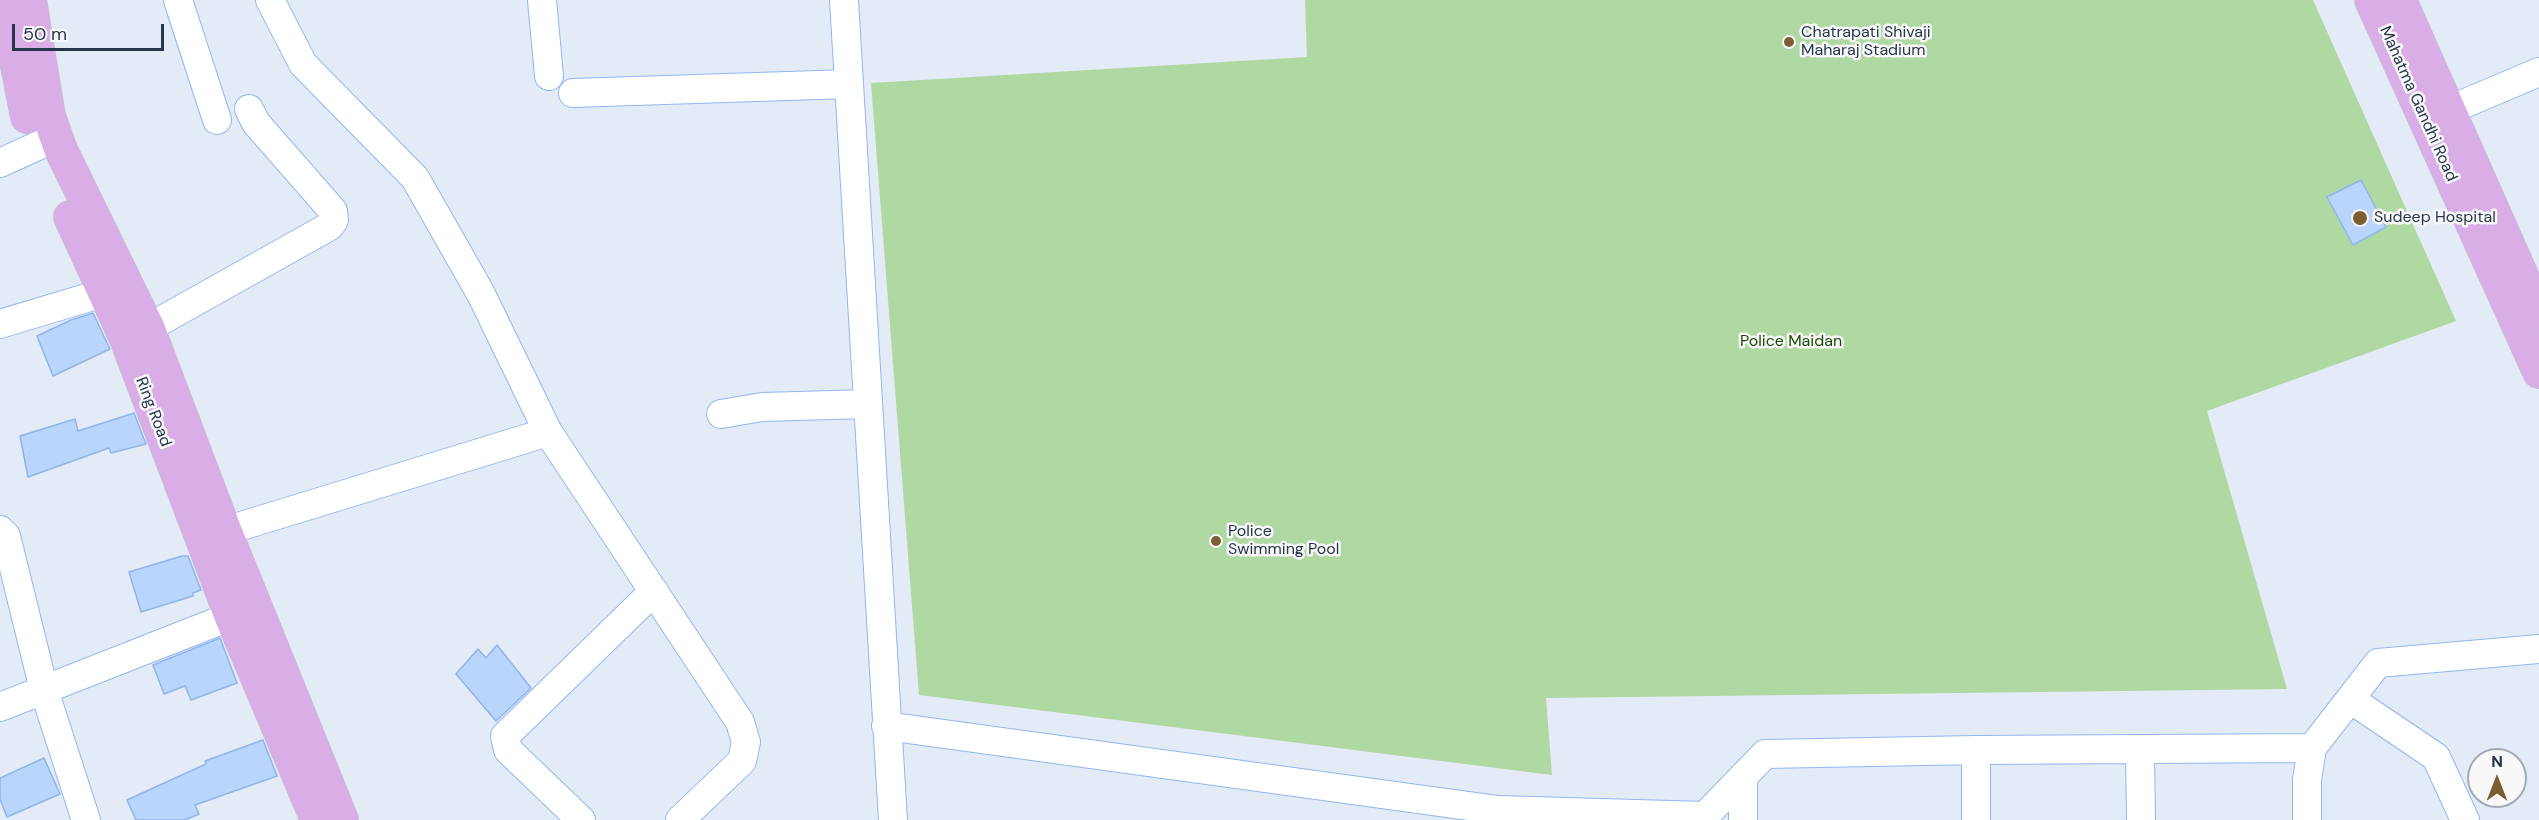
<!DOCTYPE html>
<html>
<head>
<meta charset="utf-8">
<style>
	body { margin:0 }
	#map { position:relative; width:2539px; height:820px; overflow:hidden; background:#e3ebf7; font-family:"DM Sans",sans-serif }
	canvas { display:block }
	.north { position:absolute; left:2467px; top:748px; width:60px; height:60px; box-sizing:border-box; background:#f8f8f8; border:2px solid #a4aab4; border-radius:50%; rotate:0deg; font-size:16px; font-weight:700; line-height:24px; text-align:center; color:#26364d }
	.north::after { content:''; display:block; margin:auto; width:21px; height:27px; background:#7a5e31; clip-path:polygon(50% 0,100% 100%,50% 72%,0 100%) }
	.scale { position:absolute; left:12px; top:24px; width:152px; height:27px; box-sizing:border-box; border:3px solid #26364d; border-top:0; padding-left:8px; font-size:18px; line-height:21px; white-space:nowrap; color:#26364d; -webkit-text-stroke:4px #f8f8f8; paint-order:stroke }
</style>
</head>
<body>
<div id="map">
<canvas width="2539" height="820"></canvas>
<div class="north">N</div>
<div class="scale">50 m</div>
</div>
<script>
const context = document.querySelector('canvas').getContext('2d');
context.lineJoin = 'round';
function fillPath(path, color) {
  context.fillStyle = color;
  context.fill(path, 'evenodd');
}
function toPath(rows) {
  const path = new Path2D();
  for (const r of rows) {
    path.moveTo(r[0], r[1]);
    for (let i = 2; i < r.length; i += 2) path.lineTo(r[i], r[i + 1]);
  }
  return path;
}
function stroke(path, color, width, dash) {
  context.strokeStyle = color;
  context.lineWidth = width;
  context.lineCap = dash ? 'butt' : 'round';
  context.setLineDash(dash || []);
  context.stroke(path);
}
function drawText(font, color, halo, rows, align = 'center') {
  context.font = font + ' "DM Sans",sans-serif';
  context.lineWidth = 5;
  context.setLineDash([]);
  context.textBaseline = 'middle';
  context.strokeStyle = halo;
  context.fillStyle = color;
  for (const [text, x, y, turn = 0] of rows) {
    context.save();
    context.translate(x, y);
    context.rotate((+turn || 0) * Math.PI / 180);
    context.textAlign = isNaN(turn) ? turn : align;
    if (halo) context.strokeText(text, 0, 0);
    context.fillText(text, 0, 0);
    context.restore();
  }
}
const green = toPath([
	[1305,0,2313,0,2456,321,2207,411,2287,689,1546,698,1552,775,919,695,871,83,1307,57]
]);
const building = toPath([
	[2361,180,2386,227,2353,245,2327,197,2361,180],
	[93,313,110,349,53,376,37,336,71,320,93,313],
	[134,413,146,444,111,453,109,448,28,477,20,436,75,419,78,431,134,413],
	[182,556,188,556,201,590,193,593,193,596,141,612,129,572,182,556],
	[220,638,237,683,191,700,185,686,164,694,153,665,220,638],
	[497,645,531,688,496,721,456,674,478,649,486,658,497,645],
	[263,740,277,776,195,805,199,814,185,820,136,820,127,800,206,764,205,761,263,740],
	[44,758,60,794,7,817,0,799,0,778,44,758]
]);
const minor = toPath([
	[178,0,217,120],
	[270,0,303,64,415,178,481,294,548,432,740,722,746,742,742,761,680,820],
	[542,0,549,76],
	[844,0,893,820],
	[573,93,849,84],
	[2428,119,2539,72],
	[0,163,57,137],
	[0,324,103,293,123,284],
	[148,328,330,226,334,220,333,211,256,123,249,109],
	[721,414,762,407,868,404],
	[0,530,6,536,44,690,86,820],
	[225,531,548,432],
	[2350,699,2436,757,2465,820],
	[0,707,252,608],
	[886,726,1498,810,1705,816,1765,754,1976,750,2312,748,2378,663,2539,649],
	[2140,749,2141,820],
	[1976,750,1976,820],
	[1743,779,1743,820],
	[581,820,508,750,505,736,654,591],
	[2307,820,2307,780,2312,748]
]);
const major = toPath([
	[4,0,27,117],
	[30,0,49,116,61,150,148,328,225,531,342,820],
	[2371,0,2539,372],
	[2400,0,2539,314],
	[70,217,126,339,231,616,317,820]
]);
const markers = [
	[1789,42,6,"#7a5e31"],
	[2360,218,8,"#7a5e31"],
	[1216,541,6,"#7a5e31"]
];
const poiNames = [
	["Chatrapati Shivaji",1801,33],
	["Maharaj Stadium",1801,51],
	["Sudeep Hospital",2374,218],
	["Police",1228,532],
	["Swimming Pool",1228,550]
];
const streetNames = [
	["Mahatma Gandhi Road",2418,104,66],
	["Ring Road",153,412,69]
];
const parkNames = [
	["Police Maidan",1791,342]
];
fillPath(green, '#afd8a2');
fillPath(building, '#bad5fc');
stroke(building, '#8fb5ed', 1.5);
stroke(minor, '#91b7f0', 30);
stroke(major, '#c2c7cd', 34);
stroke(minor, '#fff', 28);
stroke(major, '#d9ade6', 33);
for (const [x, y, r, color] of markers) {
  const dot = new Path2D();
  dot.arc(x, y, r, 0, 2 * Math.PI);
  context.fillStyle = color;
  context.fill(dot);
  stroke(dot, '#f8f8f8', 2);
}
drawText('16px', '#26364d', '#f8f8f8', poiNames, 'left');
drawText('16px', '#26364d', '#f8f8f8', streetNames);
drawText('16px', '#1b4905', '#f8f8f8', parkNames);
</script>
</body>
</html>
